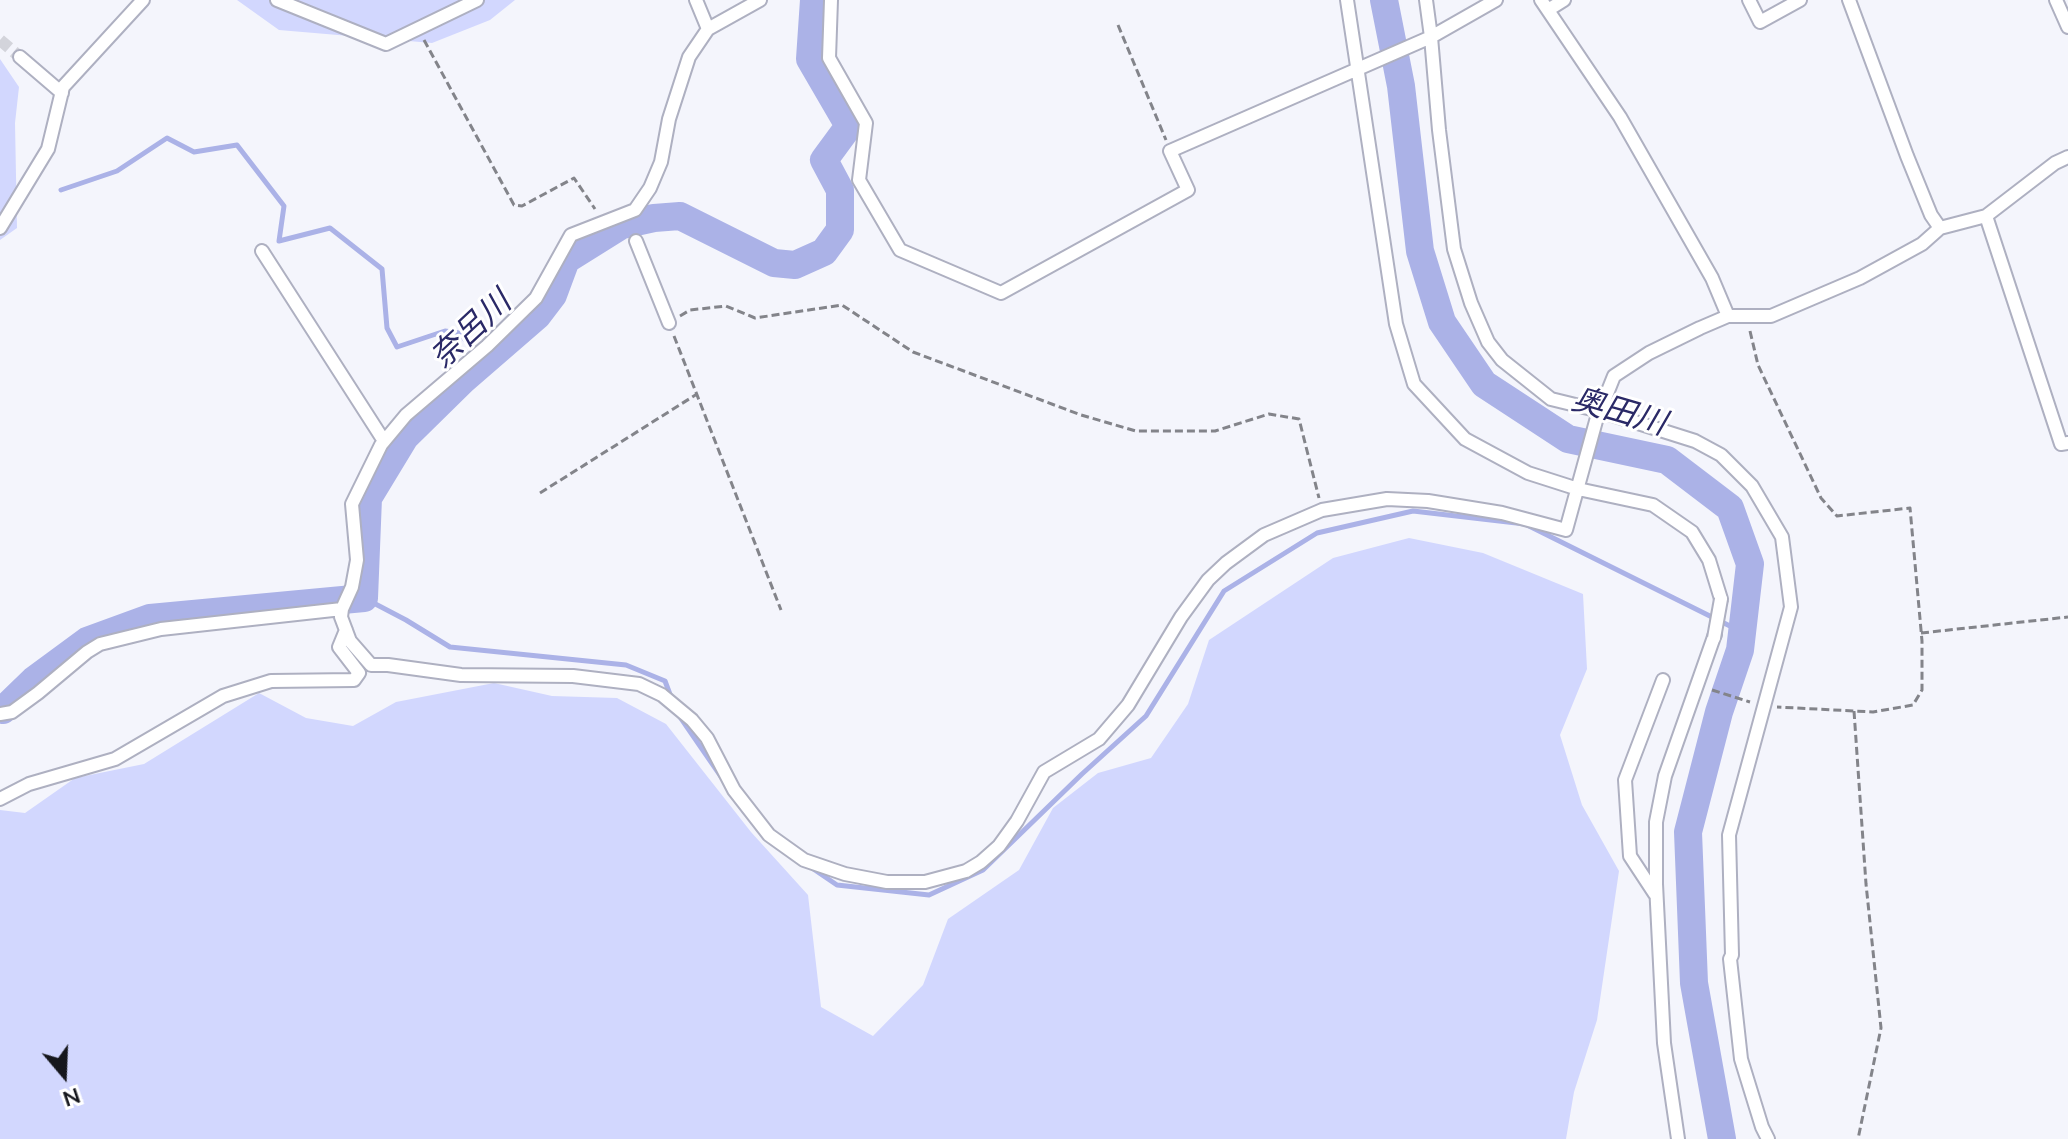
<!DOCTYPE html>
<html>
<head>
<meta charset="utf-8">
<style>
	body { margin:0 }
	#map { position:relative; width:2068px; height:1139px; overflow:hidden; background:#f4f5fc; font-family:Mulish,sans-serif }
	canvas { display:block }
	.north { position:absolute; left:24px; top:1035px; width:80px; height:80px; -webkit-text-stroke:6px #fff; paint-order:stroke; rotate:161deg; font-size:22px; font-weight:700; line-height:32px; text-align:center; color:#16171d }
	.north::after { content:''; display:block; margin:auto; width:28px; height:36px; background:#16171d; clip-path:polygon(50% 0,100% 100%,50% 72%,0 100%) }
</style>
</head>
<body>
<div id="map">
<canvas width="2068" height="1139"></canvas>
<div class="north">N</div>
</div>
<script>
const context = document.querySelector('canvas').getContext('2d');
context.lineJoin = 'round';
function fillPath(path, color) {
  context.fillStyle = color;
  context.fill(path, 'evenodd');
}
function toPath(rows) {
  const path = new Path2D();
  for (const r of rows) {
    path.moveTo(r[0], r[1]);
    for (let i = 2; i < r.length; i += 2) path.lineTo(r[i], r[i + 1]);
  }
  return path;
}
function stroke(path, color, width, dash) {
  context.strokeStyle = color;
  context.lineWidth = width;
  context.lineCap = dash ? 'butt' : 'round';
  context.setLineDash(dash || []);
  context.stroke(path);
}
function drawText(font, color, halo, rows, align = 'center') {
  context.font = font + ' Mulish,"Noto Sans JP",sans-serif';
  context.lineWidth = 6;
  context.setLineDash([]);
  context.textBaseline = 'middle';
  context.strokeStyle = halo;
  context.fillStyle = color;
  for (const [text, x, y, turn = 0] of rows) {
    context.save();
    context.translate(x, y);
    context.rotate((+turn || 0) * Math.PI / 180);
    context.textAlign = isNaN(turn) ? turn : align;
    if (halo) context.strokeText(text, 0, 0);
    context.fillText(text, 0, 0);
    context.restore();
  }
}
const green = toPath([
	[237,0,515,0,490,20,432,43,279,30],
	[0,59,19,87,15,123,17,228,0,240],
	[1409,538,1483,553,1583,594,1587,669,1560,735,1582,805,1619,871,1597,1020,1574,1092,1566,1139,0,1139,0,810,25,813,75,778,144,764,259,693,306,718,353,726,396,702,494,683,552,696,617,698,666,724,751,832,808,895,821,1007,873,1036,923,985,948,919,1019,870,1053,808,1098,773,1151,758,1188,704,1209,640,1333,558]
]);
const stream = toPath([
	[61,190,117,171,167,138,194,152,237,145,284,206,279,241,330,228,382,269,387,328,397,347,445,331,459,333,485,361],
	[364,598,406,620,450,647,626,665,665,681,671,697],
	[678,714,722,778],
	[809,866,837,885,929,895,983,870,1082,774,1146,716,1224,591,1317,533,1413,511,1525,524,1742,632]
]);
const river = toPath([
	[1384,0,1401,86,1420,251,1442,322,1484,384,1568,439,1667,460,1730,508,1750,564,1740,650,1719,712,1688,832,1694,983,1722,1139],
	[0,709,3,710,34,680,87,641,150,618,364,598,368,498,405,437,462,381,537,316,553,295,566,260,622,225,654,218,680,216,774,263,795,265,824,252,840,230,840,190,824,160,849,126,810,59,814,0]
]);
const streetTunnel = toPath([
	[0,40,20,57]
]);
const path = toPath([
	[1118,25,1166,140],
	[424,40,514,205,522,206,574,178,595,209],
	[680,316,690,310,726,306,755,318,842,305,913,352,1081,415,1136,431,1215,431,1269,414,1299,419,1319,498],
	[1750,331,1758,365,1821,498,1837,516,1910,508,1922,641,1922,690,1913,705,1873,712,1777,707],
	[674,336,781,610],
	[540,493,697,394],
	[1921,633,2068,617],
	[1712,690,1750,702],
	[1854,711,1866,884,1881,1028,1858,1139]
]);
const street = toPath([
	[277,0,386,44,477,0],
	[696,0,708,29],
	[760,0,708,29,689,57,669,119,661,162,650,188,635,210,571,235,536,298,487,346,406,415,381,445,352,504,357,560,352,587,342,609,341,617,350,641,371,665,388,665,461,675,573,676,639,684,662,695,692,720,707,738,734,790,769,835,804,860,845,874,887,882,925,882,966,871,981,862,999,846,1017,821,1044,772,1099,739,1128,705,1181,617,1208,580,1226,563,1264,535,1322,510,1387,499,1428,501,1502,513,1566,530,1596,421,1614,376,1649,353,1700,328,1728,316,1771,316,1860,278,1922,244,1940,228,1986,216,2055,163,2068,157],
	[831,0,829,58,866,123,859,180,900,250,1001,293,1188,190,1170,151,1431,37,1496,0],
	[1347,0,1396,324,1414,384,1465,439,1528,473,1578,489,1653,505,1692,532,1709,560,1721,599],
	[1426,0,1431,37,1439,130,1454,249,1471,303,1488,342,1502,360,1551,399,1600,411,1695,441,1721,455,1752,486,1782,537,1791,607,1729,835,1732,955,1730,959,1741,1059,1762,1127,1768,1139],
	[1541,0,1620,117,1712,278,1728,316],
	[1749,0,1760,22,1800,0],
	[1849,0,1907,156,1931,215,1940,228],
	[2056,0,2068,27],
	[1548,10,1564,0],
	[20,57,62,93],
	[1986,216,2061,444,2068,443],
	[0,228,48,149,63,87,143,0],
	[636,241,669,323],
	[262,251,384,441],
	[0,714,12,712,38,693,87,652,100,644,161,629,342,609],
	[0,799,29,784,115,759,223,696,271,681,354,680,359,673,339,647,346,630],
	[1655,894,1630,856,1625,780,1663,680],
	[1678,1139,1664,1043,1656,884,1656,822,1665,776,1715,634]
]);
const streetBridge = toPath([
	[1714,638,1721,599]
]);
const waterNames = [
	["奈呂川",471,330,-43],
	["奥田川",1619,412,16]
];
fillPath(green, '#d2d7fe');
stroke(stream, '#abb2e7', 5);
stroke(river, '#abb2e7', 28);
stroke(streetTunnel, '#d3d4db', 12, [12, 6]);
stroke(street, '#aeb0c1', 16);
stroke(path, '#83848a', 3, [8, 4]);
stroke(street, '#fff', 12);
stroke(streetBridge, '#aeb0c1', 16, []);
stroke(streetBridge, '#fff', 12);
drawText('italic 32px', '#2a2967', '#fff', waterNames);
</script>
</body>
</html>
